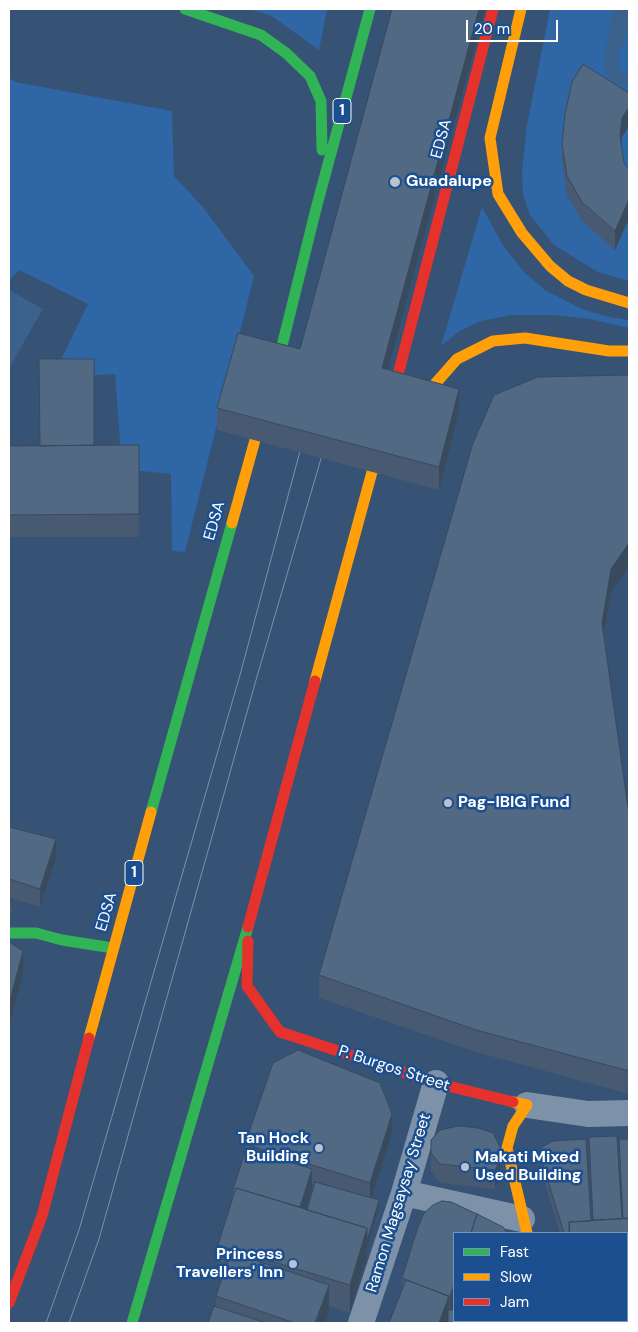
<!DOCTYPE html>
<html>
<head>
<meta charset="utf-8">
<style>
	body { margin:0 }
	#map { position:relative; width:638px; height:1332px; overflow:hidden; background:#365274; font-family:"DM Sans",sans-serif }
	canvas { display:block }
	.frame { position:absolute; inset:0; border:10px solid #fff; pointer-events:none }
	.legend { position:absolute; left:453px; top:1232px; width:175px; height:90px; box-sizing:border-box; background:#1b4f8f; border:1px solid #7695bc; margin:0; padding:6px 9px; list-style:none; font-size:15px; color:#fff }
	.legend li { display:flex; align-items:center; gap:10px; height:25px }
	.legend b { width:25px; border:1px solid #7695bc }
	.scale { position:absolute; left:466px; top:20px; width:92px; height:22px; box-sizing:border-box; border:2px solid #fff; border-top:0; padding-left:6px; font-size:15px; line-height:18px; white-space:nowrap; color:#fff; -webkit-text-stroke:4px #1b4f8f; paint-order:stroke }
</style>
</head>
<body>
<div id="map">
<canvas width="638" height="1332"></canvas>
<div class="frame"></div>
<ul class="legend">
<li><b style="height:6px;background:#30b455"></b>Fast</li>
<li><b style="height:6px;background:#ff9f0a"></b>Slow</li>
<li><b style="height:6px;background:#e5322d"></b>Jam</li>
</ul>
<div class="scale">20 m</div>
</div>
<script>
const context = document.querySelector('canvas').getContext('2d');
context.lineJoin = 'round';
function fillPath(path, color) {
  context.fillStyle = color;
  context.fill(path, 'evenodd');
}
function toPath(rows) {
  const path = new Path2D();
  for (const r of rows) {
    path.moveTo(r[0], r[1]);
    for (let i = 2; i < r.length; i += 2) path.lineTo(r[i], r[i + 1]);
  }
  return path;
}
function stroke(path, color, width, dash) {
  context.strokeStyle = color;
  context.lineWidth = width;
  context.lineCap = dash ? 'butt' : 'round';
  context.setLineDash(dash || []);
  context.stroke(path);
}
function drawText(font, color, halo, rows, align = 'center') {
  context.font = font + ' "DM Sans",sans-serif';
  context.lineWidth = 5;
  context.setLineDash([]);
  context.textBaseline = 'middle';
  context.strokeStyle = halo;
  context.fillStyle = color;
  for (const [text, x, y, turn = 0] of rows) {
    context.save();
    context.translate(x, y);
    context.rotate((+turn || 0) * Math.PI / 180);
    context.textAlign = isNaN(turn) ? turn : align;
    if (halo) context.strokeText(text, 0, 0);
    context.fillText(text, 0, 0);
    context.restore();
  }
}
const green = toPath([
	[248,9,327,9,319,50,270,15],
	[550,9,629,9,629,281,598,272,554,245,530,215,523,195,522,172,527,125],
	[9,78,15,82,172,111,174,176,203,207,254,276,185,552,172,551,171,474,122,469,115,374,52,378,88,304,19,270,9,281],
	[482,207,504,247,524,272,545,290,582,309,609,317,629,320,629,328,590,319,554,315,512,315,481,321,460,331,441,346]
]);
const water = toPath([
	[612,9,629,9,629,29,617,56,621,72,629,74,629,85,618,85,608,79,604,63],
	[9,290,43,309,9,368]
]);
const street = toPath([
	[527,1105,588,1114,629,1113],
	[404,1193,522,1219],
	[361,1323,404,1193,436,1083]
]);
const fast = toPath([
	[185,9,261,35,286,53,310,76,321,101,322,150],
	[277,366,317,205,370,9],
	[151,812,232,523],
	[9,933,36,933,62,940,113,948],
	[132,1323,248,927]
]);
const slow = toPath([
	[521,9,490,138,498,194,522,233,550,266,568,281,586,290,629,303],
	[420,401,457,359,493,341,525,338,609,351,629,351],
	[232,523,255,440],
	[315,681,372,472],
	[89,1038,151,812],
	[513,1102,527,1105,513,1126,507,1148,527,1233],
	[545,1321,545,1323]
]);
const jam = toPath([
	[393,394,493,9],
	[248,927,315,681],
	[248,941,247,986,280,1032,436,1083,513,1102],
	[9,1303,42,1216,89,1038]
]);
const tram = toPath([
	[46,1323,79,1230,240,675,303,440],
	[69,1323,99,1239,256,680,325,445]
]);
const wall = toPath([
	[629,93,629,126,622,137,621,144,624,163,629,170,629,218,615,250,582,221,567,195,562,163,562,144],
	[300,349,387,370,459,412,439,490,217,430,217,408],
	[139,445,139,537,9,537,9,446],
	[611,592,604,635,629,815,629,1094,476,1052,319,998,319,975],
	[9,827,56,858,40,907,10,898,12,906,12,913,9,914],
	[392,1133,371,1198,379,1207,367,1248,367,1256,350,1313,329,1306,329,1313,325,1323,208,1323,216,1307,216,1296,224,1274,218,1272,218,1245,232,1199,232,1193,245,1151,245,1144],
	[312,1184,314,1185,307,1210,305,1209,312,1188],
	[589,1137,622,1219,623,1219,619,1153,619,1139,629,1139,629,1323,570,1323,569,1321,627,1321,629,1303,629,1301,627,1301,627,1233,560,1233,541,1171,541,1158,591,1221,593,1220],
	[431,1153,501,1168,500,1179,495,1189,440,1183,431,1172],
	[454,1233,454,1321,389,1323,402,1289,402,1278]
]);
const shadedWall = toPath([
	[479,9,485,9,382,391,382,368],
	[629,107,629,126,622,137,620,155,620,136,622,118],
	[629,199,629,218,615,250,615,231],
	[459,389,459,412,439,490,439,467],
	[629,543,629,566,611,592,602,646,602,623,611,569],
	[56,839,56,858,40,907,40,889],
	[23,951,23,973,9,1027,9,1004],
	[392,1114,392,1133,370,1202,370,1183],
	[501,1149,500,1179,495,1189,495,1170],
	[312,1169,312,1188,299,1232,299,1213],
	[379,1200,379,1207,367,1248,367,1256,350,1313,350,1285,367,1228],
	[454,1284,454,1295,453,1295,453,1310,450,1320,450,1297],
	[329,1285,329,1313,325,1323,315,1323],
	[449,1296,449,1323,439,1323]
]);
const building = toPath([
	[392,9,479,9,382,368,459,389,439,467,217,408,238,333,300,349,392,9],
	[583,64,629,93,629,107,622,118,620,136,624,163,629,170,629,199,615,231,582,202,567,176,562,144,565,114,572,82,583,64],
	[39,359,94,359,94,445,40,446,39,359],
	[629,375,629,543,611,569,602,623,629,815,629,1071,476,1030,319,975,473,443,494,395,538,377,629,375],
	[139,445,139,514,9,515,9,446,139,445],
	[9,827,56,839,40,889,9,879,9,827],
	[9,898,10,898,12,906,9,906,9,898],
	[9,942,23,951,9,1004,9,942],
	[298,1050,380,1083,392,1114,370,1183,245,1144,273,1063,298,1050],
	[458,1126,478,1128,493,1133,501,1149,500,1160,495,1170,440,1164,431,1153,431,1140,440,1130,458,1126],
	[617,1136,622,1219,593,1220,589,1137,617,1136],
	[586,1139,591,1221,569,1222,569,1232,564,1233,541,1158,542,1147,553,1141,586,1139],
	[619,1139,629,1139,629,1218,623,1219,619,1139],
	[246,1149,312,1169,300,1207,236,1188,234,1193,232,1193,246,1149],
	[315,1182,379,1200,367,1241,367,1228,307,1210,315,1182],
	[236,1188,367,1228,350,1285,218,1245,236,1188],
	[442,1201,451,1202,477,1214,471,1233,454,1233,454,1284,450,1297,402,1278,418,1227,424,1213,433,1205,442,1201],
	[477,1214,503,1227,507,1233,471,1233,477,1214],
	[629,1218,629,1273,627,1273,627,1233,570,1233,569,1222,629,1218],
	[231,1252,329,1285,315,1323,295,1323,216,1296,231,1252],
	[406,1280,449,1296,439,1323,389,1323,406,1280],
	[627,1303,629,1303,629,1323,570,1323,570,1321,627,1321,627,1303],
	[214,1306,266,1323,208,1323,214,1306],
	[448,1310,454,1310,454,1321,526,1321,526,1323,448,1323,448,1310]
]);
const markers = [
	[395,182,6,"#b9c2ce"],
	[448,803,5,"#b9c2ce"],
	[319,1148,5,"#b9c2ce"],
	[465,1167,5,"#b9c2ce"],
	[293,1264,5,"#b9c2ce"]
];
const shields = [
	[342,111,18],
	[134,873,18]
];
const shieldNames = [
	["1",342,111],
	["1",134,873]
];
const streetNames = [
	["EDSA",442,139,-75],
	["EDSA",215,521,-74],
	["EDSA",107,912,-74],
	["P. Burgos Street",394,1069,18],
	["Ramon Magsaysay Street",399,1203,-73]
];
const poiNames = [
	["Guadalupe",406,182],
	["Pag-IBIG Fund",458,803],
	["Tan Hock",309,1139,"right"],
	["Building",309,1157,"right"],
	["Makati Mixed",475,1158],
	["Used Building",475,1176],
	["Princess",283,1255,"right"],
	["Travellers' Inn",283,1273,"right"]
];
fillPath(green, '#2f66a5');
fillPath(water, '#3b618d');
stroke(street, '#7d92a8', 26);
stroke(fast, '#30b455', 11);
stroke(slow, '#ff9f0a', 11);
stroke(jam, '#e5322d', 11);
stroke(tram, '#7e92a7', 1);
fillPath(wall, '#475a72');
fillPath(shadedWall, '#394a5c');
fillPath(building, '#526984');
stroke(building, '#394a5c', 1);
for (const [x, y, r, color] of markers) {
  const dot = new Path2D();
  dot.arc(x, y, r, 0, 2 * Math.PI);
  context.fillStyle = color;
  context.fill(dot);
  stroke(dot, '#1b4f8f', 2);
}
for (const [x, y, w] of shields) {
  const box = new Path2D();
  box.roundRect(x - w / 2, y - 12.5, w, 25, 4);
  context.fillStyle = '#1b4f8f';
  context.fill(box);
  stroke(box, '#fff', 1);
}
drawText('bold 15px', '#fff', null, shieldNames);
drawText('16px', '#fff', '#1b4f8f', streetNames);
drawText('bold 16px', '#fff', '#1b4f8f', poiNames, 'left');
</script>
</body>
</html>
